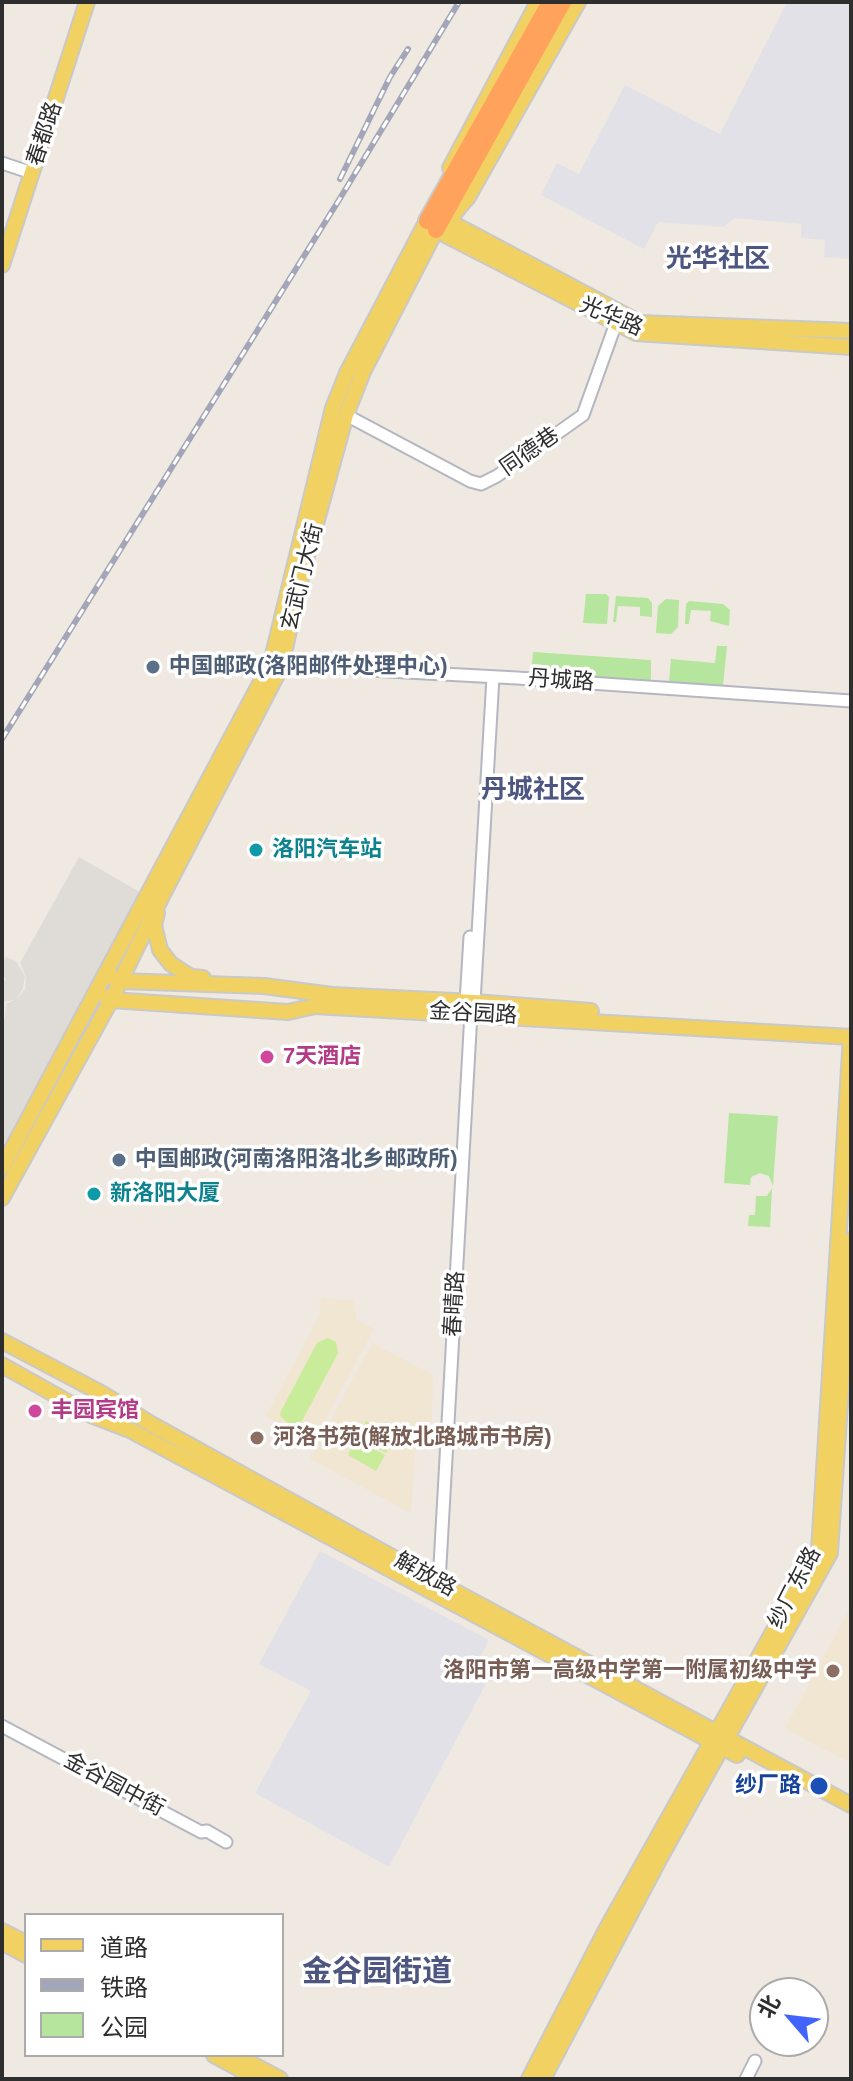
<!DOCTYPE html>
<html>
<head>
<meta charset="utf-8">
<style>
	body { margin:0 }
	#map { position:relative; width:853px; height:2081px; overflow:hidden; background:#efe9e1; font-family:Helvetica,"Noto Sans SC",sans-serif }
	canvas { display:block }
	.frame { position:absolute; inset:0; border:4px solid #2e2e2e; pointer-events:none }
	.legend { position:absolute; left:24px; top:1913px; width:260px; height:144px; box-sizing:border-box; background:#fff; border:2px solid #ababab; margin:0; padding:10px 14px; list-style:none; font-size:24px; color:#2e2e2e }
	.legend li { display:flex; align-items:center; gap:16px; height:40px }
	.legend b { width:40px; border:2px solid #ababab }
	.north { position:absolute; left:749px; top:1977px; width:80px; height:80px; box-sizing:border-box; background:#fff; border:2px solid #ababab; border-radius:50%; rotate:298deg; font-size:22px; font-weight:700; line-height:32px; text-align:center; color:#2e2e2e }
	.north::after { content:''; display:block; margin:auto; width:28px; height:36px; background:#4264fb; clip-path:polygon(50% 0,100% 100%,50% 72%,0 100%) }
</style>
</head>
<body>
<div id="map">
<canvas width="853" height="2081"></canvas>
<div class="frame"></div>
<ul class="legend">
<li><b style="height:10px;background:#f2d163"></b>道路</li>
<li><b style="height:10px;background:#a3a6b8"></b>铁路</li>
<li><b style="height:22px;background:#b6e59e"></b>公园</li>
</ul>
<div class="north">北</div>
</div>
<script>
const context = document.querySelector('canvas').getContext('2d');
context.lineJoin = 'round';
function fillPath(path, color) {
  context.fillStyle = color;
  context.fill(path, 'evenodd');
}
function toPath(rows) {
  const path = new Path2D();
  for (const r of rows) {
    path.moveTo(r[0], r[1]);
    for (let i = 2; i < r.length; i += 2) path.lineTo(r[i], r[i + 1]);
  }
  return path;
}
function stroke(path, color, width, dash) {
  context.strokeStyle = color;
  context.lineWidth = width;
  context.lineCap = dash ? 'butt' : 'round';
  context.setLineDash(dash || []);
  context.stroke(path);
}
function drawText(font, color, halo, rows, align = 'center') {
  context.font = font + ' Helvetica,"Noto Sans SC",sans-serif';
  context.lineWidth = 7;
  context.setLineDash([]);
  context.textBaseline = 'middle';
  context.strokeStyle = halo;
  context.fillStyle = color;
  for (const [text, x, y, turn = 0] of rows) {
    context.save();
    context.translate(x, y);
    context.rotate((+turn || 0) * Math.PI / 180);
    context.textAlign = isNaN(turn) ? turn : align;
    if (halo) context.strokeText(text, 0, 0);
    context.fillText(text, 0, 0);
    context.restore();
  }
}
const industrial = toPath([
	[787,2,851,2,851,259,824,257,825,240,801,238,801,224,735,218,723,227,658,222,644,249,541,195,557,163,579,174,625,85,720,134],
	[320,1551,489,1640,475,1666,491,1674,389,1867,255,1793,311,1691,259,1664]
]);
const education = toPath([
	[321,1298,353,1301,357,1320,374,1329,311,1446,273,1426,275,1421,266,1416,319,1316],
	[372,1343,433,1375,431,1447,415,1449,411,1513,310,1459],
	[848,1612,851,1614,851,1763,785,1729]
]);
const green = toPath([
	[586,594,606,594,609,597,607,624,583,623],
	[616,596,648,598,652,603,652,617,640,616,640,607,618,606,616,622,613,622],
	[666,599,679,600,678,627,671,634,656,633,658,606],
	[689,601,723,604,730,610,729,626,710,621,711,611,691,610,689,624,685,624,686,604],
	[717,646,727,646,723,686,672,684,669,681,671,659,715,663],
	[533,652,651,660,651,679,647,683,531,676],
	[729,1113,778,1116,773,1186,769,1176,760,1173,751,1177,750,1185,724,1183],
	[772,1188,770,1227,748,1226,749,1215,755,1215,756,1196,767,1196]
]);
const pitch = toPath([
	[328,1338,336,1342,338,1353,301,1423,289,1424,280,1416,281,1411,317,1343],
	[366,1421,395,1437,386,1453,357,1437],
	[356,1439,385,1455,376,1471,348,1455]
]);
const plaza = toPath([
	[79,857,140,892,2,1149,2,1024,5,1018,6,1004,14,1000,2,1002,2,982,6,980,2,973,2,964,6,957,16,961,25,976,23,988,16,1000,25,989,26,976,20,963]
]);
const minor = toPath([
	[2,163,32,173],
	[346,415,470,481,481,484,497,476,583,415,616,323],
	[277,665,517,678,851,701],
	[468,1007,466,1002,470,937],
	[436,1590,439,1583,471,1013,474,1002,493,677],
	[2,1726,201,1832,207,1831,226,1842],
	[746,2079,755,2061]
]);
const major = toPath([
	[450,168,538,2],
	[448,221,640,323,851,331],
	[436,230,636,333,851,347],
	[2,265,87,2],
	[157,913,154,925,160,950,171,964,191,977,203,978],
	[114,978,120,981,264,986,332,995,474,1002,591,1011],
	[106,997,111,1000,288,1012,315,1006,851,1037],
	[2,1168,271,663,333,408,347,373,431,213],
	[2,1198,111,1000,162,896,281,667,299,585,346,415,363,372,436,230,448,221,468,197,578,2],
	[2,1341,101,1393,151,1424,439,1583,851,1805],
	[2,1365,91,1415,130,1430,737,1755],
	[2,1931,26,1943],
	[2,1942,26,1955],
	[214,2055,258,2079],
	[235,2055,280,2079],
	[529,2079,607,1928,819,1550,851,1036],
	[543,2079,660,1858,830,1553,851,1240]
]);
const highway = toPath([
	[427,221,550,2],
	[436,230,563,2]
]);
const rail = toPath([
	[340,179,390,77,408,49],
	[2,739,339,200,459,2]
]);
const markers = [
	[153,667,8,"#5c6f8a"],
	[256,850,8,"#0f9aa8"],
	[267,1057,8,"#d1479c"],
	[119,1160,8,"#5c6f8a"],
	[94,1194,8,"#0f9aa8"],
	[35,1411,8,"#d1479c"],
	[257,1438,8,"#8d6e63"],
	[833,1671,8,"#8d6e63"],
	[819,1786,10,"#1a4fb4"]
];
const streetNames = [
	["春都路",45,134,-72],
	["光华路",611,317,23],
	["同德巷",530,452,-35],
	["玄武门大街",303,577,-76],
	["丹城路",561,681,4],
	["金谷园路",473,1014,3],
	["春晴路",455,1304,-87],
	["解放路",425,1575,29],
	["纱厂东路",795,1588,-63],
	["金谷园中街",114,1785,28]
];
const serviceNames = [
	["中国邮政(洛阳邮件处理中心)",169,667],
	["中国邮政(河南洛阳洛北乡邮政所)",135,1160]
];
const cultureNames = [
	["洛阳汽车站",272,850],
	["新洛阳大厦",110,1194]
];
const hotelNames = [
	["7天酒店",283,1057],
	["丰园宾馆",51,1411]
];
const educationNames = [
	["河洛书苑(解放北路城市书房)",273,1438],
	["洛阳市第一高级中学第一附属初级中学",817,1671,"right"]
];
const transitNames = [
	["纱厂路",801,1786]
];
const quarterNames = [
	["光华社区",718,260],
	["丹城社区",533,791]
];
const districtNames = [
	["金谷园街道",377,1973]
];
fillPath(industrial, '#e3e1e8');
fillPath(education, '#f0e6d1');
fillPath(green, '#b6e59e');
fillPath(pitch, '#c9ec9a');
fillPath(plaza, '#dfdcd8');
stroke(minor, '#b4b7c1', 15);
stroke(major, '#c9c9c9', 18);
stroke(highway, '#c9c9c9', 20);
stroke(minor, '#fff', 11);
stroke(major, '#f2d163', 14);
stroke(highway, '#ffa35c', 16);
stroke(rail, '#a3a6b8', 6);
stroke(rail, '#fff', 3, [9]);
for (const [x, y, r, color] of markers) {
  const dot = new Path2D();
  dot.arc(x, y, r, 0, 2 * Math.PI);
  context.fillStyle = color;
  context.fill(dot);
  stroke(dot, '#fff', 3);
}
drawText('22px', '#2e2e2e', '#fff', streetNames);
drawText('bold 22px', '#4e5e75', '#fff', serviceNames, 'left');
drawText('bold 22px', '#0d838f', '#fff', cultureNames, 'left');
drawText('bold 22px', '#b23c85', '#fff', hotelNames, 'left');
drawText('bold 22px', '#785e54', '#fff', educationNames, 'left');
drawText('bold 22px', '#164399', '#fff', transitNames, 'right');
drawText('bold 26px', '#4d5680', '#fff', quarterNames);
drawText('bold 30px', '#4d5680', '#fff', districtNames);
</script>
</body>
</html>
